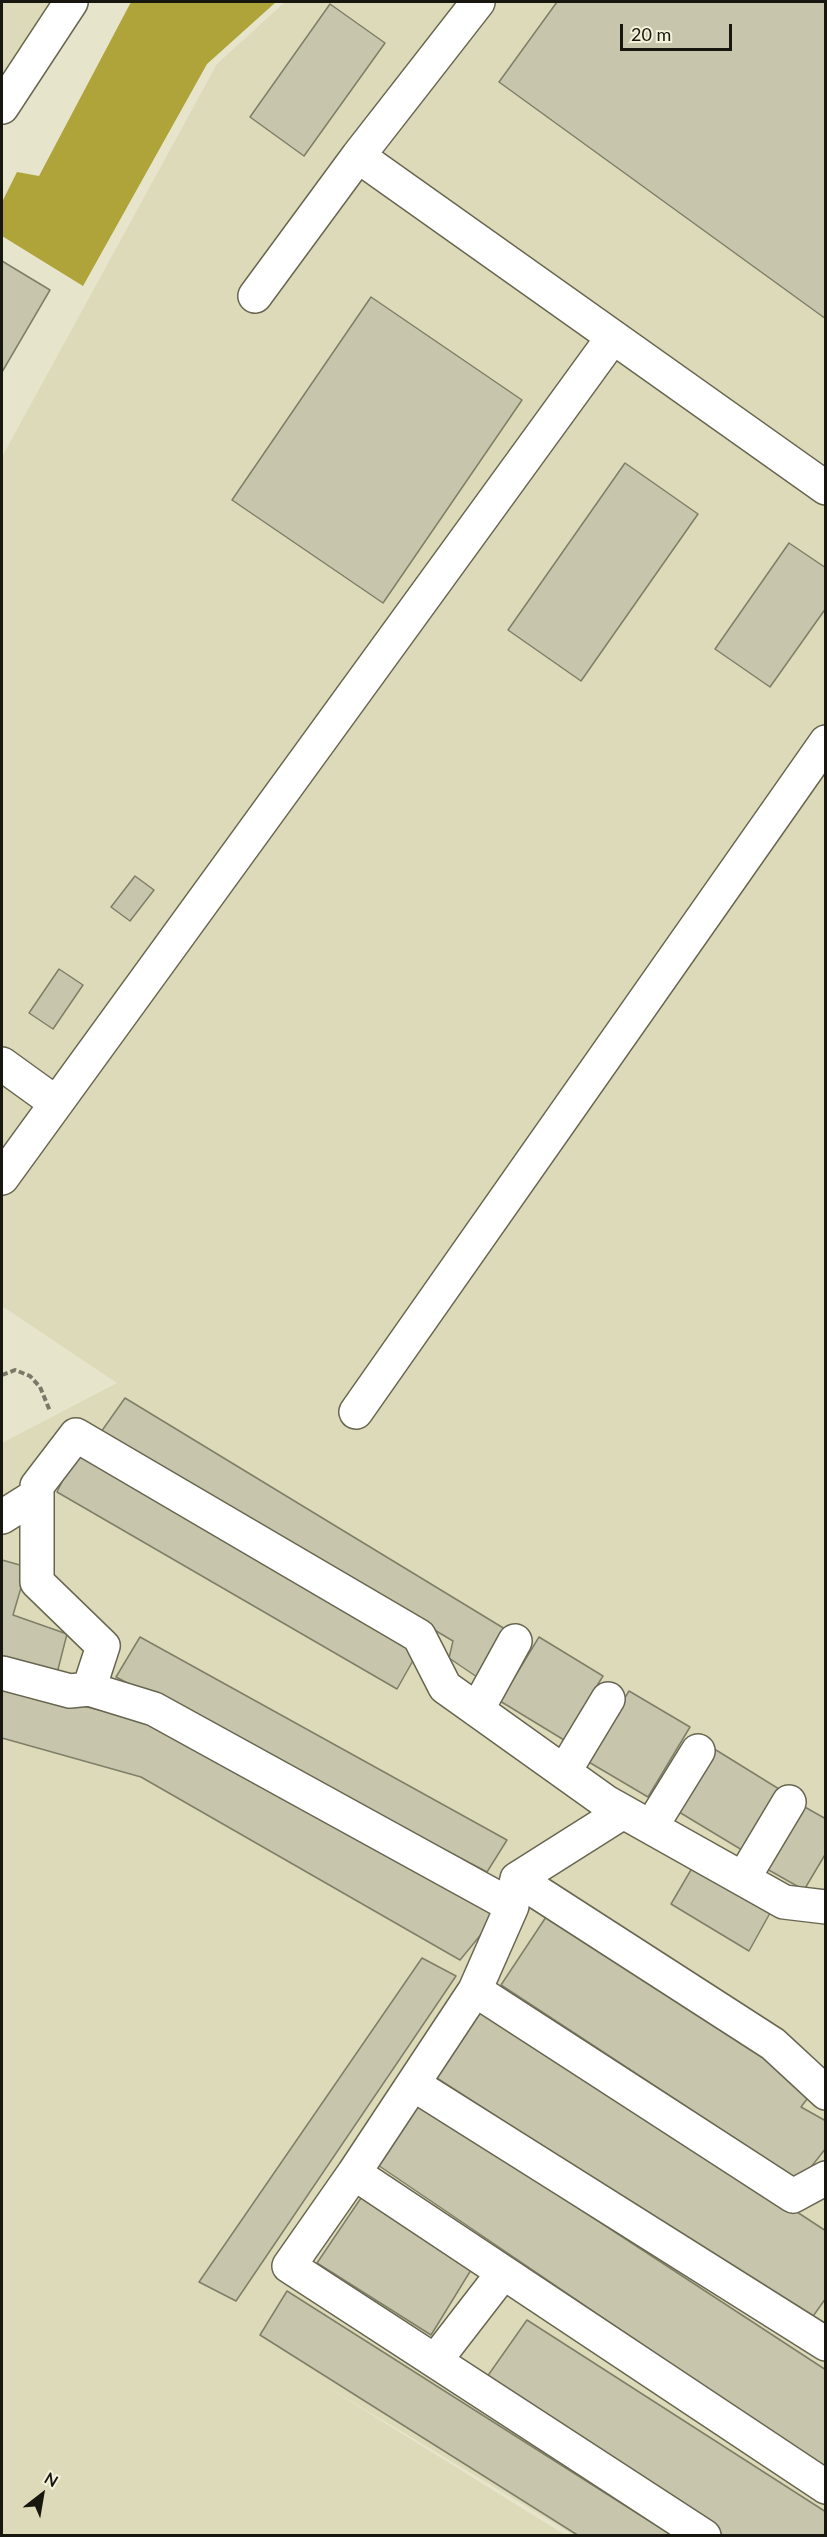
<!DOCTYPE html>
<html>
<head>
<meta charset="utf-8">
<style>
	body { margin:0 }
	#map { position:relative; width:827px; height:2537px; overflow:hidden; background:#e6e4cb; font-family:Lato,sans-serif }
	canvas { display:block }
	.frame { position:absolute; inset:0; border:3px solid #18170f; pointer-events:none }
	.north { position:absolute; left:12px; top:2465px; width:60px; height:60px; -webkit-text-stroke:4px #f3f1d8; paint-order:stroke; rotate:31deg; font-size:16px; font-weight:700; line-height:24px; text-align:center; color:#18170f }
	.north::after { content:''; display:block; margin:auto; width:21px; height:27px; background:#18170f; clip-path:polygon(50% 0,100% 100%,50% 72%,0 100%) }
	.scale { position:absolute; left:620px; top:24px; width:112px; height:27px; box-sizing:border-box; border:3px solid #18170f; border-top:0; padding-left:8px; font-size:18px; line-height:21px; white-space:nowrap; color:#18170f; -webkit-text-stroke:4px #f3f1d8; paint-order:stroke }
</style>
</head>
<body>
<div id="map">
<canvas width="827" height="2537"></canvas>
<div class="frame"></div>
<div class="north">N</div>
<div class="scale">20 m</div>
</div>
<script>
const context = document.querySelector('canvas').getContext('2d');
context.lineJoin = 'round';
function fillPath(path, color) {
  context.fillStyle = color;
  context.fill(path, 'evenodd');
}
function toPath(rows) {
  const path = new Path2D();
  for (const r of rows) {
    path.moveTo(r[0], r[1]);
    for (let i = 2; i < r.length; i += 2) path.lineTo(r[i], r[i + 1]);
  }
  return path;
}
function stroke(path, color, width, dash) {
  context.strokeStyle = color;
  context.lineWidth = width;
  context.lineCap = dash ? 'butt' : 'round';
  context.setLineDash(dash || []);
  context.stroke(path);
}
const built = toPath([
	[2,2,70,2,2,79],
	[285,2,825,2,825,2535,574,2535,316,2380,565,2535,2,2536,2,1443,117,1383,2,1306,2,457,217,64]
]);
const forest = toPath([
	[131,2,276,2,207,64,83,286,2,236,2,202,17,172,39,176]
]);
const building = toPath([
	[557,2,826,2,826,319,499,82,557,2],
	[330,4,385,43,304,156,250,117,330,4],
	[2,261,50,290,2,372,2,261],
	[371,297,522,400,383,603,232,500,371,297],
	[625,463,698,514,581,681,508,630,625,463],
	[789,543,826,568,826,608,770,687,715,649,789,543],
	[135,876,154,890,130,921,111,907,135,876],
	[59,969,83,985,53,1029,29,1013,59,969],
	[125,1398,505,1629,480,1679,449,1658,453,1641,101,1432,125,1398],
	[78,1449,419,1650,397,1689,57,1492,78,1449],
	[2,1560,27,1567,13,1615,67,1634,54,1685,2,1670,2,1560],
	[140,1637,507,1840,487,1872,116,1677,140,1637],
	[539,1637,603,1676,564,1740,500,1701,539,1637],
	[2,1686,148,1722,497,1915,460,1960,141,1777,2,1738,2,1686],
	[629,1691,690,1727,648,1797,587,1761,629,1691],
	[716,1750,779,1789,742,1850,679,1812,716,1750],
	[803,1806,826,1819,826,1853,804,1890,767,1869,803,1806],
	[695,1863,775,1904,749,1951,671,1904,695,1863],
	[550,1911,816,2087,801,2107,826,2121,826,2148,800,2181,501,1985,550,1911],
	[422,1958,456,1976,236,2301,199,2282,422,1958],
	[480,2004,826,2231,826,2298,811,2319,429,2073,480,2004],
	[413,2100,826,2370,826,2469,369,2159,413,2100],
	[361,2198,471,2270,431,2335,317,2263,361,2198],
	[287,2291,673,2536,579,2536,260,2335,287,2291],
	[527,2320,826,2512,826,2536,724,2536,482,2384,527,2320]
]);
const path = toPath([
	[2,1375,15,1370,30,1376,40,1387,50,1411]
]);
const minor = toPath([
	[2,107,71,2],
	[358,156,826,488],
	[255,296,358,156,478,2],
	[2,1064,56,1103],
	[2,1178,613,337],
	[356,1412,826,742],
	[2,1517,37,1495],
	[2,1673,70,1691,89,1689],
	[477,1710,515,1641],
	[564,1772,608,1699],
	[651,1827,698,1751],
	[517,1879,773,2044,826,2093],
	[743,1879,789,1802],
	[513,1898,517,1879,623,1812],
	[475,1990,512,1906,154,1709,89,1689,103,1646,37,1582,37,1486,76,1435,419,1636,445,1687,606,1802,784,1902,826,1907],
	[413,2084,826,2344],
	[354,2173,475,1990,793,2196,826,2178],
	[435,2361,503,2273],
	[704,2536,289,2266,354,2173,826,2487]
]);
fillPath(built, '#dcdab9');
fillPath(forest, '#aea439');
fillPath(building, '#c7c6ad');
stroke(building, '#7f7e67', 1.5);
stroke(minor, '#686650', 36);
stroke(path, '#7a7968', 4, [6, 3]);
stroke(minor, '#fff', 33);
</script>
</body>
</html>
